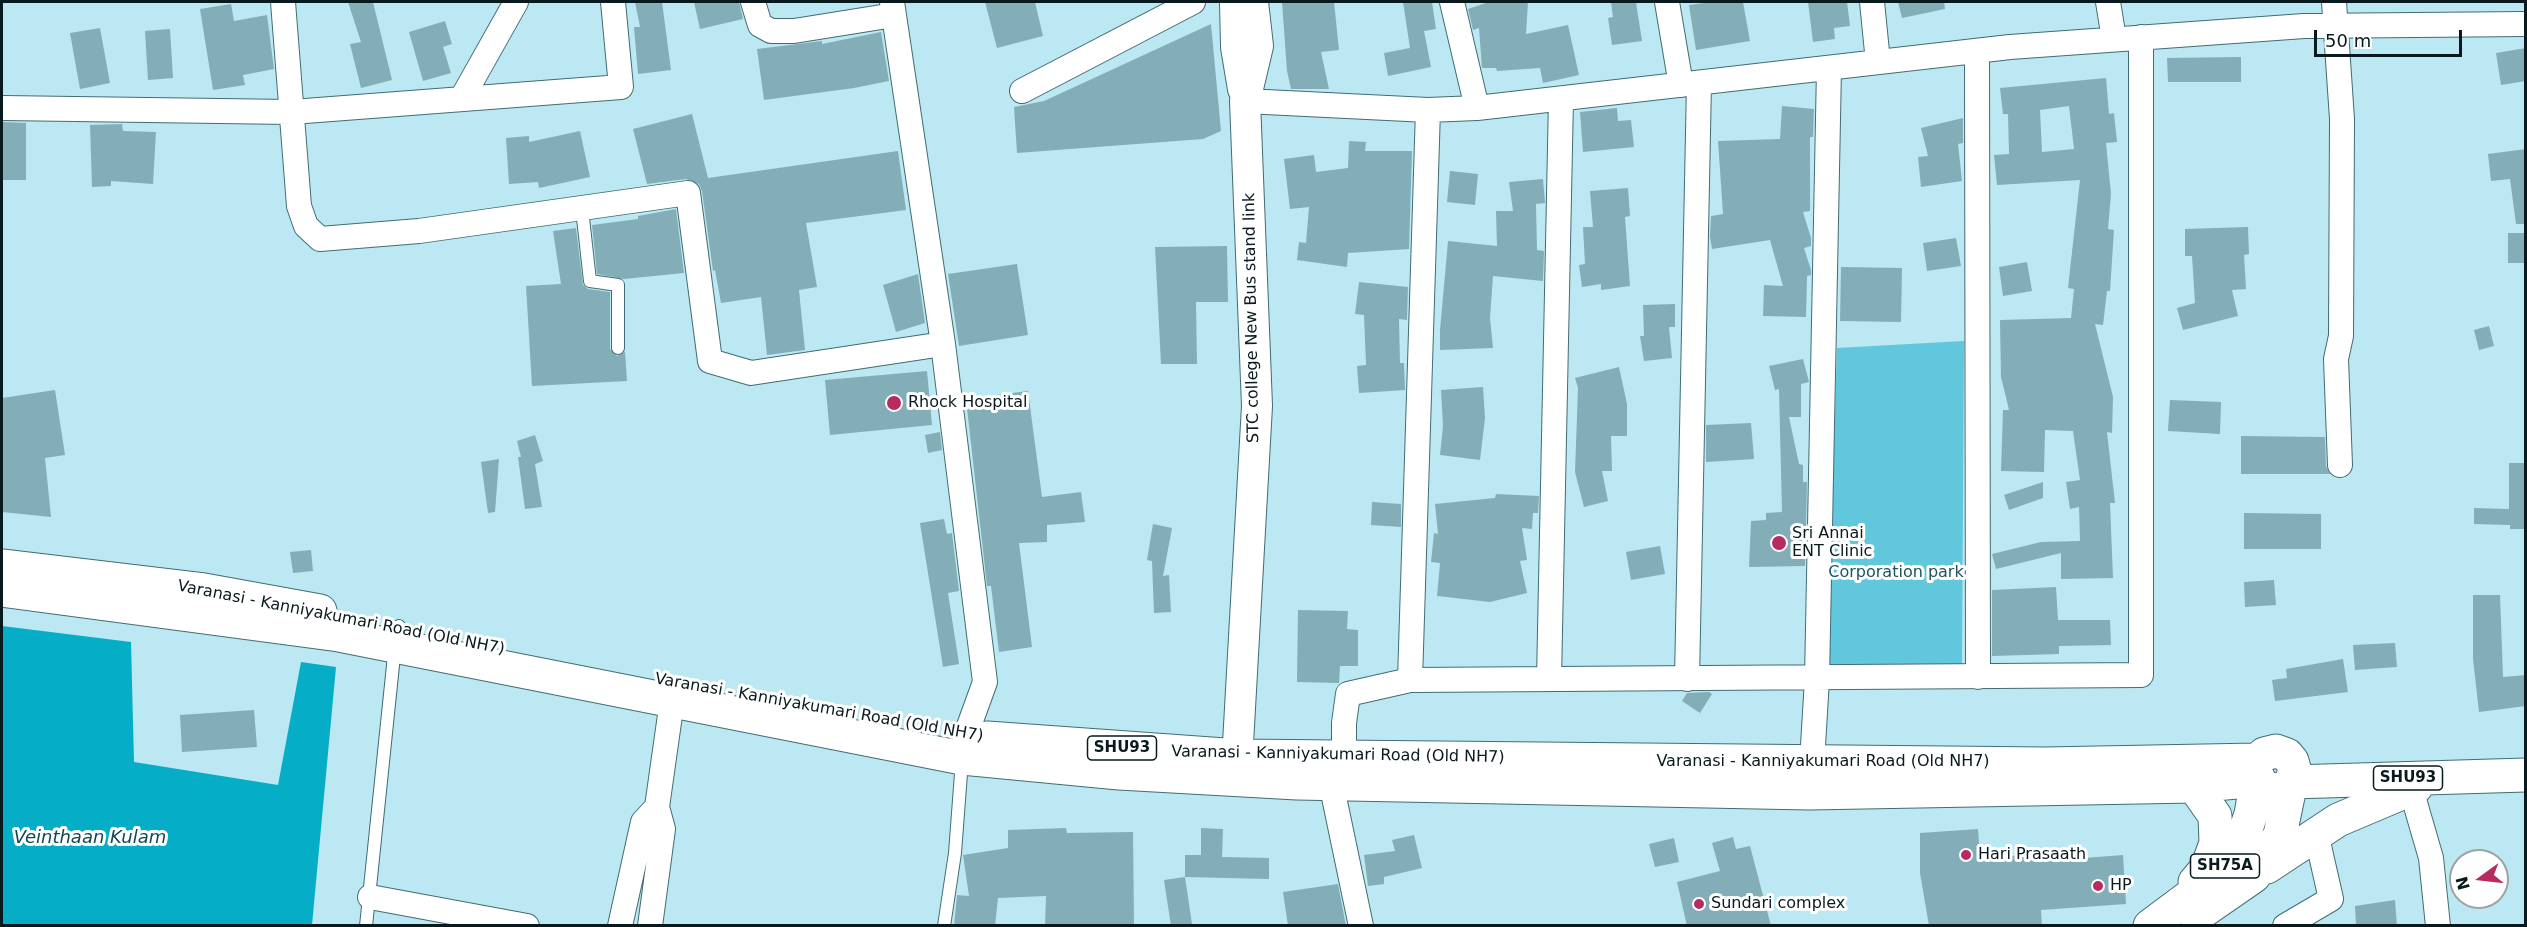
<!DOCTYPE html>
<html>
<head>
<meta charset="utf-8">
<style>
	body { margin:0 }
	#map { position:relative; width:2527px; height:927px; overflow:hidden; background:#bbe8f2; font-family:"DejaVu Sans",sans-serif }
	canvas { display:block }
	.frame { position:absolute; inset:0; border:3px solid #081a1d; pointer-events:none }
	.north { position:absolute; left:2449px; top:849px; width:60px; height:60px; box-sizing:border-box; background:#fff; border:2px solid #9ca3a5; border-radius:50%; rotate:255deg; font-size:16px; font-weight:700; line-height:24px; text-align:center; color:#081a1d }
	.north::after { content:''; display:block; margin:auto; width:21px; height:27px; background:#b82b60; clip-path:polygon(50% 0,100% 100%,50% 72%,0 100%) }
	.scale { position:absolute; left:2314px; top:30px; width:148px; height:27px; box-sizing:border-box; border:3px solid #081a1d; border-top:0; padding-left:8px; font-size:18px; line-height:21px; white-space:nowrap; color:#081a1d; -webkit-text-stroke:4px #fff; paint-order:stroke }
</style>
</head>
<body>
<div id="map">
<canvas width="2527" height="927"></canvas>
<div class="frame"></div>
<div class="north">N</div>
<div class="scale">50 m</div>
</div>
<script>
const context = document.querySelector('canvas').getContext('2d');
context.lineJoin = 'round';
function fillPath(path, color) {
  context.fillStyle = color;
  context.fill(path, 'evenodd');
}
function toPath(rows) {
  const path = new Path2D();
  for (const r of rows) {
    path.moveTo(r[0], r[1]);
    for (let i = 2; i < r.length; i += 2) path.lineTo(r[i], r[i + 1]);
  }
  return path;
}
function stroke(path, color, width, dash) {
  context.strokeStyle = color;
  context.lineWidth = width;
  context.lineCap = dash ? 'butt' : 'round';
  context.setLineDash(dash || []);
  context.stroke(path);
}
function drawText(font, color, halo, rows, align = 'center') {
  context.font = font + ' "DejaVu Sans",sans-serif';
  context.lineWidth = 6;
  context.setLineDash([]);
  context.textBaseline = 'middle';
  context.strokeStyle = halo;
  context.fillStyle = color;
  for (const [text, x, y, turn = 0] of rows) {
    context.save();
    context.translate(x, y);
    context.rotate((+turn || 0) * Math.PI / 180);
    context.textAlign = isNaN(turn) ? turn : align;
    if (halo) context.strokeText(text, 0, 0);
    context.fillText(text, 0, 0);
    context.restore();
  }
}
const green = toPath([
	[1964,341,1962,664,1827,666,1837,348]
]);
const water = toPath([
	[2,626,131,642,134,762,278,785,301,662,336,667,312,925,2,925]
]);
const building = toPath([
	[348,2,373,2,392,80,361,88,350,44,361,42],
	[635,2,662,2,671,70,638,74,634,27,640,27],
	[694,2,739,2,743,19,700,29],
	[985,2,1035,2,1043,36,997,48],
	[1282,2,1334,2,1339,50,1321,52,1329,89,1291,89,1287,71],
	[1403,2,1432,2,1436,29,1424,31,1431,67,1388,76,1384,53,1410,48],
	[1489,2,1528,2,1526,34,1568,25,1579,75,1543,83,1540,68,1497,71,1496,68,1482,68,1479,28,1473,30,1468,9],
	[1611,2,1636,2,1642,41,1612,45,1608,18,1613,17],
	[1712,2,1743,2,1750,41,1696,50,1689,5],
	[1808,2,1847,2,1850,26,1834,28,1835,39,1813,42],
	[1898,2,1944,2,1945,9,1902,18],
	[231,4,234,21,267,15,274,69,243,75,245,85,213,90,200,9],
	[445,21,452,44,443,47,451,73,423,81,409,32],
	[1211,24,1221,131,1203,139,1017,153,1014,107,1044,101],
	[100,28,110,83,80,89,70,33],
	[170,29,173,78,148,80,145,31],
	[881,32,889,81,854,88,764,100,757,49,822,41,822,44],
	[2526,48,2526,81,2501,85,2496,53],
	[2241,57,2241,82,2168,82,2167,58],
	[2106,78,2109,114,2114,113,2117,142,2106,143,2111,194,2108,229,2114,230,2110,291,2107,291,2103,325,2095,324,2113,397,2112,433,2107,432,2115,503,2110,503,2113,578,2061,579,2061,553,1996,569,1992,554,2041,542,2080,541,2079,507,2070,509,2066,482,2080,480,2073,431,2045,430,2044,472,2001,471,2003,410,2009,410,2001,377,2000,320,2071,318,2074,289,2068,288,2080,180,1997,185,1994,155,2009,154,2008,114,2003,114,2000,88],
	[2069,106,2074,149,2042,152,2040,110],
	[1782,106,1814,109,1813,137,1810,137,1810,211,1803,212,1811,238,1811,246,1804,248,1811,270,1811,275,1807,276,1806,317,1763,316,1764,285,1783,286,1770,240,1712,249,1710,237,1711,216,1723,214,1718,141,1780,139],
	[1617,108,1618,121,1631,120,1634,147,1583,152,1580,112],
	[692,114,708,178,898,151,906,210,806,223,817,287,799,290,805,350,767,355,761,297,721,303,715,270,713,271,702,191,699,184,686,179,647,184,633,129],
	[1963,118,1963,143,1958,144,1962,181,1921,187,1918,157,1928,156,1921,128],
	[2,122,26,123,26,180,2,180],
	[122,124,123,131,156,132,153,184,111,181,111,186,92,187,90,125],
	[580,131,590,177,539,188,538,182,509,184,506,138,529,136,529,142],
	[1349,141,1366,142,1365,151,1412,151,1409,249,1348,253,1347,267,1297,260,1299,242,1306,243,1309,207,1290,209,1284,159,1314,155,1316,172,1348,168],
	[2526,149,2526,224,2516,224,2510,179,2491,181,2488,154],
	[1450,171,1478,174,1475,205,1447,202],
	[1543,179,1545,203,1536,204,1537,250,1544,251,1543,281,1493,276,1490,318,1493,348,1440,350,1440,330,1448,241,1497,246,1496,211,1513,211,1509,182],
	[1628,188,1630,216,1625,217,1630,286,1601,290,1601,284,1582,287,1579,265,1585,264,1583,227,1593,227,1590,191],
	[676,209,684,273,624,279,597,274,592,225,638,219,638,216],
	[2248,227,2249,254,2244,255,2246,289,2232,290,2238,316,2183,330,2177,308,2195,303,2192,256,2185,256,2185,229],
	[576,228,583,285,588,289,610,292,610,349,617,356,625,352,627,381,532,386,526,286,561,284,553,231],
	[2508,233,2526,233,2526,263,2508,263],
	[1956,238,1961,266,1927,271,1923,243],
	[1227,246,1228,302,1196,302,1197,364,1161,364,1155,247],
	[2027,262,2032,291,2003,296,1999,267],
	[1017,264,1028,335,959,346,948,274],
	[1841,267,1902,268,1901,322,1840,321],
	[918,274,925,323,896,332,883,285],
	[1359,282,1408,287,1407,320,1399,319,1400,363,1404,363,1405,390,1359,393,1357,366,1366,365,1364,315,1355,314],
	[1675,304,1675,327,1669,327,1672,358,1644,361,1640,336,1644,336,1643,305],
	[2489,326,2494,346,2479,350,2474,330],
	[1803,359,1809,382,1801,384,1801,417,1789,417,1799,464,1803,465,1803,482,1807,482,1805,566,1749,567,1751,521,1766,520,1766,513,1782,512,1779,389,1775,390,1769,366],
	[1619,367,1627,404,1627,436,1611,436,1612,471,1602,471,1608,501,1584,507,1575,472,1578,388,1575,378],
	[927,371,932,425,830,435,825,380],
	[1483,387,1485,418,1480,460,1440,455,1443,426,1441,390],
	[55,390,65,455,45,458,51,517,2,512,2,398],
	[1028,391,1042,497,1081,492,1085,522,1047,525,1047,542,1019,543,1032,647,999,652,991,586,987,586,966,399],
	[2170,400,2221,402,2220,434,2168,431],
	[1751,423,1754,459,1706,462,1706,425],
	[940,432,942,450,928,453,925,435],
	[535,435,543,461,535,464,542,507,525,509,518,457,521,457,517,441],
	[2241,436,2325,437,2326,466,2330,474,2241,474],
	[499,459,495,512,488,513,481,462],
	[2509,463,2526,463,2526,529,2510,529,2510,525,2474,524,2474,508,2509,509],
	[2043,482,2043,498,2009,510,2004,495],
	[1496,494,1539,496,1538,513,1533,513,1532,529,1522,528,1527,560,1520,561,1527,593,1490,602,1437,596,1440,563,1431,562,1434,533,1438,534,1435,504,1495,498],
	[1372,502,1401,504,1401,527,1371,525],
	[2244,513,2321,514,2321,549,2244,549],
	[944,519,947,534,952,533,959,591,948,593,959,664,943,667,920,523],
	[1153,524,1172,528,1163,576,1169,575,1171,612,1154,613,1152,561,1147,560],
	[1660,546,1665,574,1631,580,1626,552],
	[311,550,313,571,293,573,290,552],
	[2274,580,2276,605,2245,607,2244,582],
	[2056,587,2058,620,2110,620,2111,645,2059,646,2059,654,1992,656,1992,590],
	[2473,595,2500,595,2503,677,2526,675,2526,706,2479,712,2473,659],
	[1298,610,1348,611,1347,629,1358,630,1358,666,1340,666,1339,683,1297,682],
	[2395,643,2397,667,2355,670,2353,645],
	[2343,659,2348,692,2275,701,2272,680,2287,678,2286,669],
	[1709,692,1712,694,1700,713,1682,701,1687,693],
	[254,710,257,747,182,752,180,715],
	[1066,828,1067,833,1133,832,1134,926,1045,926,1046,896,998,898,995,926,954,926,957,895,969,896,963,855,1008,848,1008,830],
	[1201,828,1223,829,1222,857,1269,858,1269,879,1185,877,1185,855,1201,855],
	[1978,829,1980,858,2041,854,2040,851,2070,849,2071,859,2123,855,2126,904,2041,910,2042,926,1929,926,1920,873,1920,833],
	[1414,835,1422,868,1384,877,1384,884,1368,886,1364,855,1395,851,1392,840],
	[1733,837,1736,849,1750,846,1771,926,1687,926,1677,882,1720,871,1712,843],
	[1674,838,1679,862,1655,867,1649,844],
	[1185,877,1192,924,1171,926,1164,880],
	[1338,884,1346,926,1288,926,1283,892],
	[2395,900,2397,926,2356,926,2355,906]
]);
const service = toPath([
	[582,209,590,281,618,285,618,348],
	[366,926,395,646,399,626],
	[944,926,955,853,962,760]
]);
const minor = toPath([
	[283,2,299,206,306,226,320,239,419,231,688,193,710,361,751,373,943,344],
	[753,2,760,25,771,31,794,31,894,15],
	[892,2,943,344,985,682,965,737,962,758],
	[1452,2,1477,108],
	[1667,2,1681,85],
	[1872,2,1878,62],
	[2108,2,2114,39],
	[2334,2,2342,119,2341,336,2336,359,2340,465],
	[1977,51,1978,677],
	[1022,91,1193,2],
	[462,98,516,2],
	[1245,101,1428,110,1477,108,2010,47,2304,26,2526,24],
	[2,108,292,112,621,87,613,2],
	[1428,110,1410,680,2141,675,2141,37],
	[1549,679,1561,99],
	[1687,679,1699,83],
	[1344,757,1344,723,1348,694,1410,680],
	[1811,779,1817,679,1829,68],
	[1331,783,1361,926],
	[2411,789,2431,858,2438,926],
	[370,897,527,926],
	[620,926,643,822,657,807],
	[650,926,663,829,657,807,672,701],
	[2285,926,2331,899,2316,833]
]);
const tertiary = toPath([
	[1235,2,1236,47,1243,89],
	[1236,779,1257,406,1245,101,1258,46,1253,2]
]);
const primary = toPath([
	[2,566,204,590,320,611],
	[2,590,339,635,962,758,1119,773,1297,783,1809,793,2194,786,2257,780,2251,814,2238,853,2209,882,2150,926],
	[987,738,1239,756,2046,764,2257,760],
	[2194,786,2215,816,2216,843,2207,868,2195,882],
	[2267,867,2338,820,2416,787],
	[2196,916,2254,876,2280,835,2291,782,2295,772,2292,761,2287,755,2276,751,2264,754,2258,760,2255,771,2262,786,2271,790,2284,789,2291,782,2526,775]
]);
const markers = [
	[894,403,8,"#b82b60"],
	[1779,543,8,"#b82b60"],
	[1966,855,6,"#b82b60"],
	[2098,886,6,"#b82b60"],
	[1699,904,6,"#b82b60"]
];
const shields = [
	[1122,748,69],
	[2408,778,69],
	[2225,866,69]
];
const shieldNames = [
	["SHU93",1122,748],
	["SHU93",2408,778],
	["SH75A",2225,866]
];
const streetNames = [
	["STC college New Bus stand link",1252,318,-91],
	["Varanasi - Kanniyakumari Road (Old NH7)",341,618,11],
	["Varanasi - Kanniyakumari Road (Old NH7)",819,708,10],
	["Varanasi - Kanniyakumari Road (Old NH7)",1338,755,1],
	["Varanasi - Kanniyakumari Road (Old NH7)",1823,762]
];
const poiNames = [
	["Rhock Hospital",908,403],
	["Sri Annai",1792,534],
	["ENT Clinic",1792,552],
	["Hari Prasaath",1978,855],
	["HP",2110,886],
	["Sundari complex",1711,904]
];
const parkNames = [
	["Corporation park",1896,573]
];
const waterNames = [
	["Veinthaan Kulam",90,838]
];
fillPath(green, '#61c7dc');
fillPath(water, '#05adc6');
fillPath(building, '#83aeb8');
stroke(service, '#426c75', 14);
stroke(minor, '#426c75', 26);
stroke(tertiary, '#426c75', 32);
stroke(primary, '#426c75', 35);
stroke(service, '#fff', 12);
stroke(minor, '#fff', 24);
stroke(tertiary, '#fff', 30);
stroke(primary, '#fff', 33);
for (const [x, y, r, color] of markers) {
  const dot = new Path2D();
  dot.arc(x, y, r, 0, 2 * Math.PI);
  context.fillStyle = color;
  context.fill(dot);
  stroke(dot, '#fff', 2);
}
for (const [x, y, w] of shields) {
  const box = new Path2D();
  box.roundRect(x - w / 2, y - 12, w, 24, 4.5);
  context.fillStyle = '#fff';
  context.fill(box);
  stroke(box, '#081a1d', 1.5);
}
drawText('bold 15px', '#081a1d', null, shieldNames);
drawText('16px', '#081a1d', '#fff', streetNames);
drawText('16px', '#081a1d', '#fff', poiNames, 'left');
drawText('16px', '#1c545f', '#fff', parkNames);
drawText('italic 18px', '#0d4853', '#fff', waterNames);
</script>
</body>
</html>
